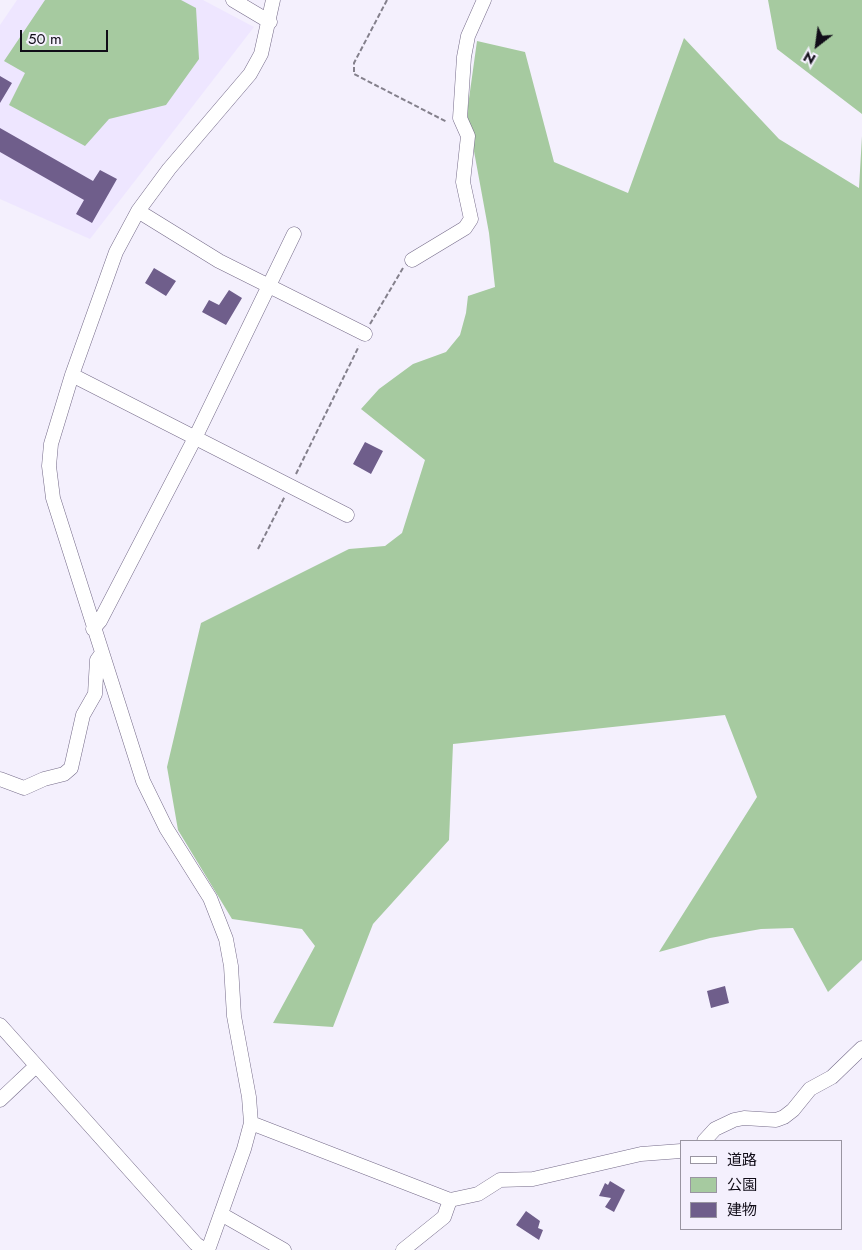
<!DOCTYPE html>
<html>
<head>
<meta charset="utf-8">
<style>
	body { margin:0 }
	#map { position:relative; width:862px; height:1250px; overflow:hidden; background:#f4f0fd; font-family:Jost,"Noto Sans JP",sans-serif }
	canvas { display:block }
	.legend { position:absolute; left:680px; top:1140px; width:162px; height:90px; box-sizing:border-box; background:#f4f0fd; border:1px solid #9995a1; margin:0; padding:6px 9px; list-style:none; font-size:15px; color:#110d18 }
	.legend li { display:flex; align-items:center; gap:10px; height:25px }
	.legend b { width:25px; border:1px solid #9995a1 }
	.north { position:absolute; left:792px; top:20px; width:50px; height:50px; -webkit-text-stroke:4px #f4f0fd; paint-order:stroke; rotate:210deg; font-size:14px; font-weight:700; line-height:20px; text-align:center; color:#110d18 }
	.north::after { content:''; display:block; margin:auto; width:18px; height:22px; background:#110d18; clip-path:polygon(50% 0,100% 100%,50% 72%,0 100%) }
	.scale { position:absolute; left:20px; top:30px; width:88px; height:22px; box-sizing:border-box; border:2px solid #110d18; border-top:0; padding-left:6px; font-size:15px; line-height:18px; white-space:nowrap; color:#110d18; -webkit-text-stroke:4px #f4f0fd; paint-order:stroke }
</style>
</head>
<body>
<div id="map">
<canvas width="862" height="1250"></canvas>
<ul class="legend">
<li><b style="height:6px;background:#fff"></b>道路</li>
<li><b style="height:14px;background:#a6caa0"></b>公園</li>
<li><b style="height:14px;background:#6f5e8b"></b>建物</li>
</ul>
<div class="north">N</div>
<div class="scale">50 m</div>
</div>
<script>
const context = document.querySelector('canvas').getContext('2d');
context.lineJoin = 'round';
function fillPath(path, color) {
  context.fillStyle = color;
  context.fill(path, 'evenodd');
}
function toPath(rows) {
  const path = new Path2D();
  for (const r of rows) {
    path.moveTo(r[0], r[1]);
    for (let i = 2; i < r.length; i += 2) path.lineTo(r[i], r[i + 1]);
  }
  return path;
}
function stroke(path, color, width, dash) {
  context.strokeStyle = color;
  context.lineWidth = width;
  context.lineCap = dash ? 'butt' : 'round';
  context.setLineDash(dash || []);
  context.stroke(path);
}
const built = toPath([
	[17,0,203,0,254,27,90,239,0,199,0,25]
]);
const green = toPath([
	[45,0,181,0,196,8,199,59,166,105,109,119,85,146,9,105,25,73,4,61],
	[768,0,862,0,862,114,777,49],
	[684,38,779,139,859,188,862,136,862,960,828,992,793,928,761,929,710,938,659,952,757,797,725,715,453,744,449,840,373,924,333,1027,273,1023,315,946,302,929,232,919,178,830,167,767,201,623,349,549,385,546,402,533,425,460,361,409,379,389,413,364,446,352,460,335,466,313,468,296,495,287,489,233,467,113,477,41,525,52,554,162,628,193]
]);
const building = toPath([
	[0,76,12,83,0,103],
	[0,128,93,181,100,170,117,179,92,223,76,214,84,200,0,152],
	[154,268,176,281,166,296,145,283],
	[229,290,242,298,226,325,202,312,209,300,219,305],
	[365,442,383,451,371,474,353,464],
	[725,986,729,1003,711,1008,707,991],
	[610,1181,625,1190,614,1212,605,1207,611,1198,599,1196,605,1183,608,1185],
	[526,1211,540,1221,538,1228,543,1230,539,1240,516,1225]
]);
const path = toPath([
	[387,0,354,63,354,74,447,122],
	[370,324,403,268],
	[296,474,359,346],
	[258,549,285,496]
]);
const minor = toPath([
	[233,0,270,22],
	[138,211,219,261,365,334],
	[412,260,465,228,471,219,463,182,468,136,460,118,464,57,468,36,484,0],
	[72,375,347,515],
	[93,629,100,621,195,438,294,234],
	[0,779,24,788,44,779,64,774,71,768,83,715,95,694,97,660,102,653],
	[0,1025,196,1244,205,1250],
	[0,1100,36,1066],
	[251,1123,450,1200,478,1194,500,1180,533,1179,641,1154,681,1151],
	[704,1141,715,1129,734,1120,744,1118,776,1120,784,1117,793,1110,810,1089,832,1077,862,1048],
	[221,1214,284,1250],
	[208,1250,244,1149,251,1123,249,1097,234,1016,231,966,226,939,210,898,166,828,143,781,53,498,49,466,51,444,72,375,116,252,138,211,169,169,250,74,261,54,273,0],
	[403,1250,444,1217,450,1200]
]);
fillPath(built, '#eee6ff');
fillPath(green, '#a6caa0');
fillPath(building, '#6f5e8b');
stroke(minor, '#756b89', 15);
stroke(path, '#84808c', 2, [5, 2.5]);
stroke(minor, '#fff', 14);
</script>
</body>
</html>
